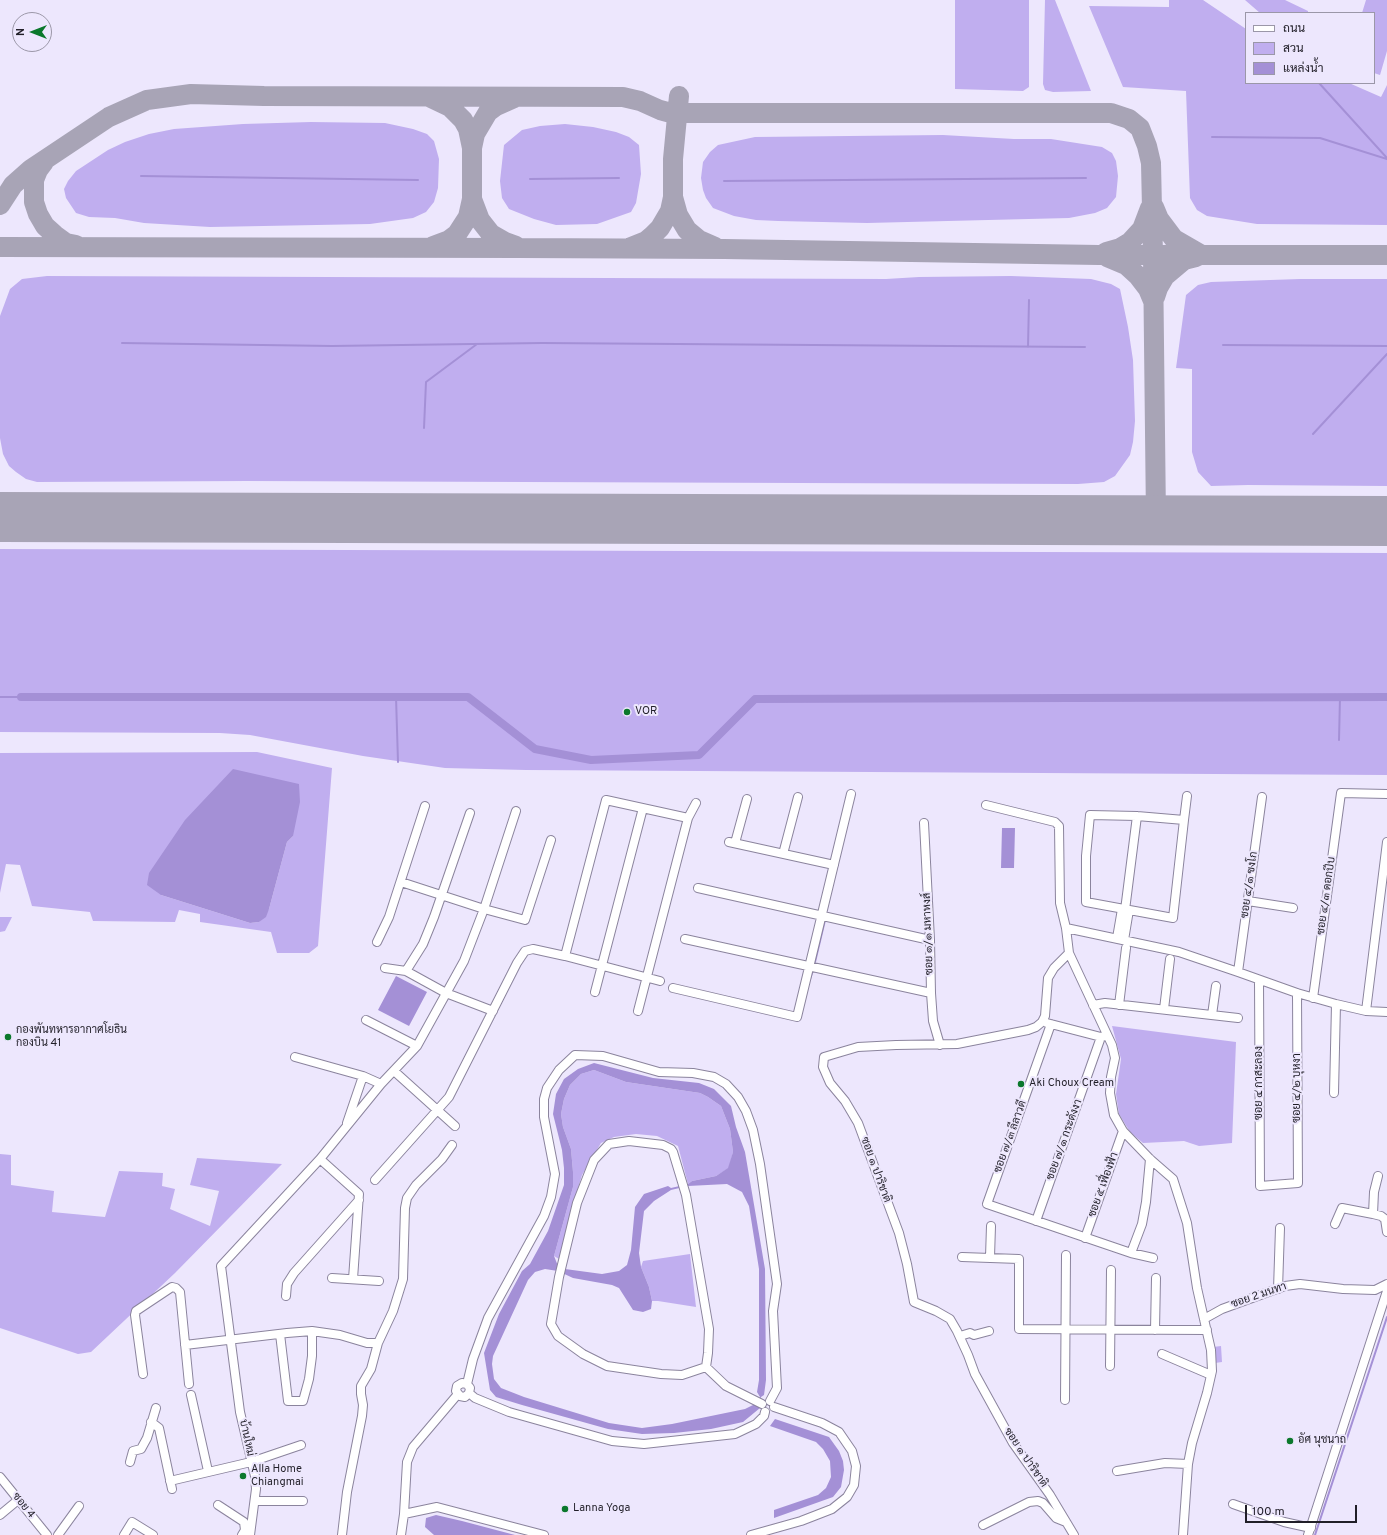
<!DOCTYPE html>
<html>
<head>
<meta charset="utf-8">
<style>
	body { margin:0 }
	#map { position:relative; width:1387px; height:1535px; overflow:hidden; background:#ede7fd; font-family:Overpass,Sarabun,sans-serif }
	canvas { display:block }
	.legend { position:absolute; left:1245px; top:12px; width:130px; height:72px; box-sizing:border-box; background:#ede7fd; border:1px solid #9b97a8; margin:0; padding:5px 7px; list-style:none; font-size:12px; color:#211f28 }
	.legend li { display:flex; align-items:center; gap:8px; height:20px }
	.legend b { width:20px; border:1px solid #9b97a8 }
	.north { position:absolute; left:12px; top:12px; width:40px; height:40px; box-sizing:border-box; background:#ede7fd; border:1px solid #9b97a8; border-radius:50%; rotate:270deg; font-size:11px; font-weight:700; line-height:16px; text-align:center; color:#211f28 }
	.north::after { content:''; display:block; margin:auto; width:14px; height:18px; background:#0b782c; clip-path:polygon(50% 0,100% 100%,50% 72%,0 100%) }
	.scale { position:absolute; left:1245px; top:1505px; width:112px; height:18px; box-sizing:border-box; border:2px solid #211f28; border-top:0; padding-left:5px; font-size:12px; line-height:14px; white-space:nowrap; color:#211f28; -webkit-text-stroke:3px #ede7fd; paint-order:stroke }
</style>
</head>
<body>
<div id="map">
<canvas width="1387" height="1535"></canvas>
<ul class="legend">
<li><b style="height:5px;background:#fff"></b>ถนน</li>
<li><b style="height:11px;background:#c0aeef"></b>สวน</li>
<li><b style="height:11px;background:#a490d6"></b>แหล่งน้ำ</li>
</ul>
<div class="north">N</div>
<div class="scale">100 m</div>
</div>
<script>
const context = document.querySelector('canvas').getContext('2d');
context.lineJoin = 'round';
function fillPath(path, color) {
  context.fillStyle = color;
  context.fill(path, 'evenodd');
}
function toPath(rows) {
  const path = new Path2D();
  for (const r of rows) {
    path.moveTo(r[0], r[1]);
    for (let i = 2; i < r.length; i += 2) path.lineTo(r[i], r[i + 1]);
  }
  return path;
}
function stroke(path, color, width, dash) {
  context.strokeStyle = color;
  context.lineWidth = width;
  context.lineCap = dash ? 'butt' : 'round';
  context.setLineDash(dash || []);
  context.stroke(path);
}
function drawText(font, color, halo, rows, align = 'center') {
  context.font = font + ' Overpass,Sarabun,sans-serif';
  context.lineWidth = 4;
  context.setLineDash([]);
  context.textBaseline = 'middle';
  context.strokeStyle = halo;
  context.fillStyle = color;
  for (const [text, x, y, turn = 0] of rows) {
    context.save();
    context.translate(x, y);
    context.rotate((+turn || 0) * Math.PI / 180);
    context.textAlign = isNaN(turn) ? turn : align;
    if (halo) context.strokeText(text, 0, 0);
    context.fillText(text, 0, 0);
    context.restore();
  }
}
const green = toPath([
	[955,0,1029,0,1029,87,1023,91,955,89],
	[1045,0,1055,0,1091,91,1053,92,1045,90,1043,84],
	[1169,0,1203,0,1246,29,1246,83,1349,83,1381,97,1387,85,1387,225,1257,224,1207,216,1197,210,1190,198,1186,91,1123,87,1089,6,1169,7],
	[1245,0,1285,0,1308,11,1308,13,1260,13],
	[1366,0,1387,0,1387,51,1380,75,1374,73,1374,13,1362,13],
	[311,122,385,123,413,129,427,134,434,141,439,159,438,188,434,202,426,212,413,218,370,224,210,227,144,223,115,218,89,217,76,213,66,198,64,189,68,181,76,171,108,150,125,142,149,134,174,129,243,124],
	[565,124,593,127,616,132,629,137,639,145,641,174,636,203,631,212,597,224,556,225,534,219,509,209,502,198,500,181,504,145,522,130,540,126],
	[943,135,1014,139,1051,139,1102,147,1112,153,1116,161,1118,176,1116,197,1107,208,1095,213,1069,218,867,223,778,221,756,220,734,216,713,208,706,198,703,190,701,178,703,162,710,152,718,145,755,137],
	[47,276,886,279,919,277,1011,276,1091,279,1111,284,1120,289,1128,327,1133,360,1135,421,1133,442,1130,455,1115,476,1104,482,1078,484,248,481,37,482,26,479,16,472,9,466,3,454,0,438,0,316,10,289,22,279],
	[1300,279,1387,279,1387,486,1248,485,1211,486,1198,472,1192,452,1192,369,1176,368,1186,295,1198,285,1211,282],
	[0,549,1387,553,1387,775,526,770,445,768,363,756,250,735,220,733,0,732],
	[257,752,332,768,318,946,309,953,277,953,271,932,200,922,200,914,179,910,175,922,93,921,90,912,32,906,20,865,6,864,0,893,0,753],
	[293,836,287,842,269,909,259,922,250,923,161,895],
	[0,917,12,917,5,931,0,932],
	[1112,1026,1236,1042,1232,1143,1199,1146,1184,1141,1143,1143,1130,1132,1119,1114,1116,1094,1121,1059],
	[594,1070,626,1082,700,1093,708,1097,721,1106,730,1129,733,1152,729,1168,716,1176,692,1181,688,1184,678,1146,657,1136,636,1134,614,1137,601,1143,582,1175,570,1215,559,1259,554,1256,573,1187,573,1172,571,1149,563,1127,561,1114,564,1099,570,1085,581,1074],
	[0,1154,11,1155,11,1185,54,1191,52,1212,105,1217,119,1171,163,1173,162,1186,175,1189,170,1209,210,1226,219,1191,190,1185,197,1158,282,1164,175,1273,91,1352,78,1354,0,1328],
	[690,1254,696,1307,658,1301,652,1301,649,1287,641,1267,643,1261],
	[1221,1346,1222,1362,1215,1363,1213,1347]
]);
const water = toPath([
	[233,769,299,784,300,802,293,836,287,842,269,909,266,917,259,922,250,923,161,895,147,885,149,873,185,820],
	[1002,828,1015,828,1014,868,1001,868],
	[396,976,427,992,409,1026,378,1010],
	[594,1063,653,1078,699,1083,714,1089,731,1106,736,1127,745,1152,765,1269,766,1380,764,1395,761,1397,758,1405,760,1408,743,1422,711,1429,674,1433,642,1434,608,1429,522,1405,496,1397,490,1390,484,1353,499,1314,522,1271,530,1264,548,1231,564,1185,564,1168,562,1150,553,1114,556,1094,564,1079,578,1069],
	[594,1070,626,1082,700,1093,708,1097,721,1106,730,1129,733,1152,728,1168,716,1176,692,1181,688,1184,671,1188,668,1186,644,1194,635,1207,631,1250,627,1265,619,1271,602,1274,565,1269,558,1266,554,1256,573,1187,573,1172,571,1149,563,1127,561,1114,564,1099,570,1085,581,1074],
	[727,1184,742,1192,749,1206,759,1269,759,1380,757,1392,760,1397,757,1404,753,1405,745,1409,672,1424,642,1428,609,1423,524,1397,501,1388,494,1379,492,1364,493,1356,528,1280,535,1272,545,1269,558,1271,573,1278,612,1285,619,1288,633,1310,643,1312,651,1309,652,1301,649,1287,641,1267,639,1253,644,1211,654,1201,671,1190,688,1186],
	[775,1419,829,1437,839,1451,843,1461,844,1470,841,1487,833,1497,774,1518,774,1510,818,1495,826,1488,831,1477,830,1461,823,1449,816,1442,770,1426],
	[436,1515,462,1521,515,1535,434,1535,425,1527,426,1518]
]);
const stream = toPath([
	[1319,83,1387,158],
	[1212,137,1320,138,1387,159],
	[141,176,418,180],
	[530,179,619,178],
	[724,181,1086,178],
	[122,343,332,346,542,343,1085,347],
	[1223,345,1387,346],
	[1028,347,1029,300],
	[424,428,426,382,477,344],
	[1313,434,1387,354],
	[0,697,21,697],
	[396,697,398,762],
	[1339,740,1340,697],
	[815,962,825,920],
	[810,979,812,973],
	[1315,1535,1387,1317]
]);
const canal = toPath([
	[21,697,468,697,535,749,591,760,699,755,755,699,1387,697]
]);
const taxiway = toPath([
	[429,97,450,107,463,120,468,129,472,148,472,199,480,220,491,234,505,242,516,246],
	[472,148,475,134,488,112,496,106,514,98],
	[44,162,38,170,34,180,34,202,38,214,45,226,55,235,66,243,76,245],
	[673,197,678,215,687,230,699,240,715,247],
	[0,205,13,185,31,169,109,117,147,100,191,94,264,96,623,97,640,101,660,110,671,113,1111,113,1129,119,1140,128,1147,146,1151,163,1153,255,1156,520],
	[1154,207,1159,219,1174,239,1200,254],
	[433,246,449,240,457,234,468,217,472,199],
	[0,247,520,248,724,249,1099,255,1387,255],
	[631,247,646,241,653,235,660,228,670,211,673,197,673,159,679,96],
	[1106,252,1120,248,1130,242,1142,229,1150,208],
	[1107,257,1126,265,1138,276,1148,289,1153,301],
	[1155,297,1158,288,1165,276,1184,260,1196,257]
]);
const runway = toPath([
	[0,517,1387,521]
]);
const minor = toPath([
	[986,805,1055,822,1059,826,1060,903,1066,928,1069,953,1112,1045,1115,1058,1111,1077,1110,1093,1114,1115,1123,1131,1150,1159,1173,1179,1187,1223,1197,1288,1211,1350,1212,1371,1207,1393,1192,1443,1188,1464,1183,1535],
	[1184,820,1137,816,1090,815,1086,856,1086,902,1173,918,1184,820,1187,796],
	[924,823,930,940,931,993,933,1021,940,1045],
	[729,842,834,865],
	[735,843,747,799],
	[783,854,798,797],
	[401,882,484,909,525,920,551,840],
	[698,888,930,940],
	[1248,901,1293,908],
	[1125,910,1137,816],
	[1066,928,1179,952,1238,972,1297,993,1336,1004,1366,1011,1387,1012],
	[1117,938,1122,909],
	[685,939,931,993],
	[1124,940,1129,910],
	[377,942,389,917,425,806],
	[1069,953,1054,968,1048,978,1045,1016,1042,1022,1036,1027,1028,1030,957,1044,896,1045,858,1047,824,1057,823,1067,830,1083,845,1101,858,1123,899,1233,907,1264,914,1302,936,1311,950,1319,957,1331,968,1355,975,1374,1013,1443,1050,1495,1074,1535],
	[565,956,606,800,688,818],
	[385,968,406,971,446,993,493,1011],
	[406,971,423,944,434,917,470,813],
	[1238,972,1262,797],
	[1259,980,1260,1186,1298,1183,1297,993],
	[673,988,797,1017,851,794],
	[595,992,643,808],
	[1313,998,1341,793,1387,794],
	[1093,1005,1105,1003,1238,1018],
	[1119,1005,1126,948],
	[1164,1009,1170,959],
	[638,1011,688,818,696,803],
	[1366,1011,1387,842],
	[1212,1015,1216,986],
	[366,1020,417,1046],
	[1047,1023,1101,1037,1105,1036],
	[1051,1024,987,1204,1131,1253,1153,1258],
	[295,1057,363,1076,381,1084],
	[394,1071,455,1126],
	[1334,1093,1336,1004],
	[347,1123,363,1076],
	[629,1141,663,1145,671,1149,673,1152,686,1195,709,1329,708,1353,706,1367,682,1375,661,1374,607,1366,583,1354,558,1336,551,1324,559,1277,577,1203,594,1160,609,1144,629,1141],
	[320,1159,359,1194,353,1279],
	[1378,1176,1374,1192,1373,1214,1381,1216,1385,1219,1387,1232],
	[375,1180,449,1097,517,963,525,951,533,949,565,956,660,981],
	[1036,1221,1101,1037],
	[1335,1224,1342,1208,1373,1214],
	[1085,1238,1123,1131],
	[1131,1253,1142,1224,1146,1202,1150,1159],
	[962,1257,1019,1259,1019,1329,1207,1330],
	[990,1257,991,1226],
	[332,1278,379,1281],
	[1278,1289,1280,1228],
	[286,1296,287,1284,294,1273,359,1200],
	[1204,1319,1222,1309,1285,1286,1300,1284,1343,1289,1375,1290,1387,1284],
	[1155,1330,1156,1278],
	[280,1334,288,1401,303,1401,309,1379,312,1356,312,1331],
	[960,1336,970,1333,974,1335,989,1331],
	[185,1345,287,1333,312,1331,340,1335,367,1343,378,1343],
	[1162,1354,1211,1375],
	[1110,1366,1111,1270],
	[706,1367,726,1386,762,1404],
	[143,1374,135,1315,136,1311,172,1287,176,1288,180,1292,189,1384],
	[467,1384,462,1383,457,1386,456,1391,460,1396,465,1397,469,1393,470,1388,467,1384,473,1359,488,1318,544,1216,551,1197,555,1174,544,1117,544,1099,547,1088,559,1070,575,1055,603,1056,659,1072,693,1073,714,1077,726,1084,738,1097,746,1111,753,1130,760,1164,777,1284,773,1311,777,1388,770,1401],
	[469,1393,475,1398,509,1412,612,1441,644,1444,735,1434,756,1424,764,1416,765,1412],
	[191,1395,208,1471],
	[1065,1400,1066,1255],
	[151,1422,159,1428,172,1489],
	[130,1462,133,1451,141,1449,147,1438,156,1408],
	[1117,1471,1165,1463,1188,1464],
	[0,1477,47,1535],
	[170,1481,251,1462,301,1445],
	[255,1501,303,1501],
	[1233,1504,1284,1522,1311,1528],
	[218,1505,244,1522,245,1530,242,1535],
	[404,1514,437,1507,544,1535],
	[0,1515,18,1500],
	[983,1525,1029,1502,1038,1501,1043,1503,1056,1518,1066,1522],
	[58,1535,79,1506],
	[124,1535,132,1522,153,1535],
	[250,1535,256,1489,255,1476,240,1412,221,1266,320,1159,381,1084,417,1046,464,961,484,909,516,811],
	[342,1535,347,1492,362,1416,363,1405,361,1394,361,1386,371,1369,378,1343,393,1311,403,1279,405,1208,407,1198,416,1185,442,1159,452,1145],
	[401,1535,404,1514,407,1462,413,1447,458,1394],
	[751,1535,801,1521,832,1509,847,1497,854,1485,856,1466,852,1451,839,1432,822,1423,774,1407],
	[1308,1535,1387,1291]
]);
const markers = [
	[627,712,4,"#0b782c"],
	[8,1037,4,"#0b782c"],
	[1021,1084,4,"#0b782c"],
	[1290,1441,4,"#0b782c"],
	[243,1476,4,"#0b782c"],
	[565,1509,4,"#0b782c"]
];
const poiNames = [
	["VOR",635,712],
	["กองพันทหารอากาศโยธิน",16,1031],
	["กองบิน 41",16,1044],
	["Aki Choux Cream",1029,1084],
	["อัศ นุชนาถ",1298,1441],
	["Alla Home",251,1470],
	["Chiangmai",251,1483],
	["Lanna Yoga",573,1509]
];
const streetNames = [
	["ซอย ๔/๑ ฃงโก",1250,885,-82],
	["ซอย ๔/๓ ดอกปีบ",1327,896,-82],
	["ซอย ๑/๑ มหาหงส์",929,934,-92],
	["ซอย ๔ กาสะลอง",1260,1083,-90],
	["ซอย ๔/๒ บุหงา",1298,1088,-90],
	["ซอย ๗/๓ ลีลาวดี",1011,1137,-70],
	["ซอย ๗/๑ กระดังงา",1065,1140,-70],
	["ซอย ๑ ปาริชาติ",875,1170,70],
	["ซอย ๕ เฟื่องฟ้า",1104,1185,-70],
	["ซอย 2 มนทา",1259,1296,-19],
	["บ้านใหม่",246,1438,78],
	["ซอย ๑ ปาริชาติ",1025,1458,56],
	["ซอย 4",23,1506,51]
];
fillPath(green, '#c0aeef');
fillPath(water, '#a490d6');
stroke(stream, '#a490d6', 2);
stroke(canal, '#a490d6', 8);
stroke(taxiway, '#a8a4b6', 20);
stroke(runway, '#a8a4b6', 50);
stroke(minor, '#8b849d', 10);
stroke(minor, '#fff', 8);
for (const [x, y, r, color] of markers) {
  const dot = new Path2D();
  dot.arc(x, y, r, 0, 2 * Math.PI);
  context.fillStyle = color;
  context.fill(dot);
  stroke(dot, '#ede7fd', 1.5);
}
drawText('11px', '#211f28', '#ede7fd', poiNames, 'left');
drawText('11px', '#211f28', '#ede7fd', streetNames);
</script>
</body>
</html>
